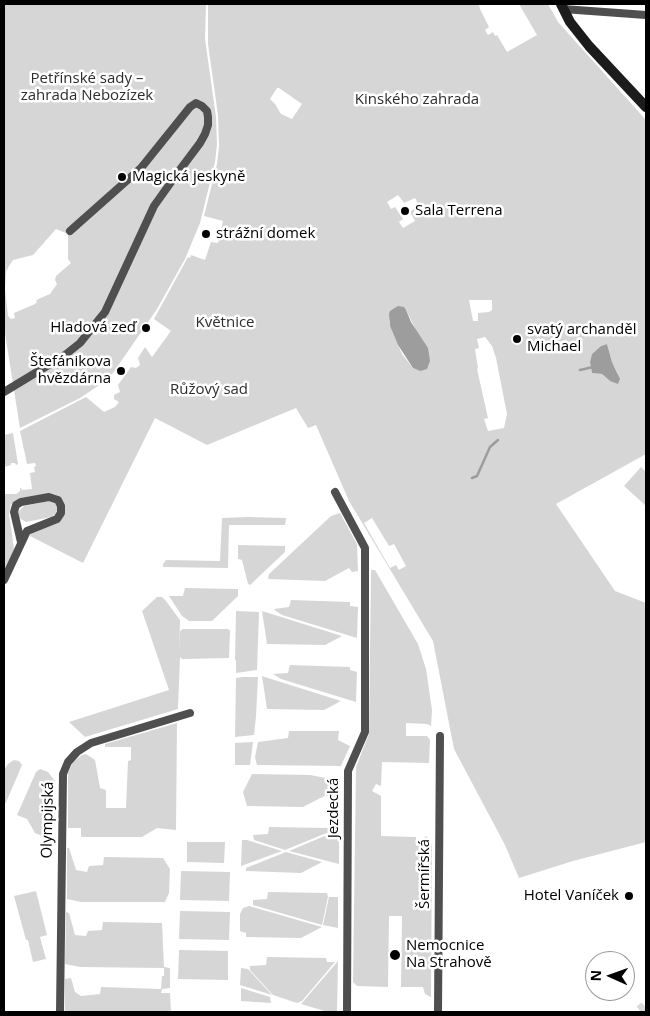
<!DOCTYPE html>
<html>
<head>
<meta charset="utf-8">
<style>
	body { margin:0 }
	#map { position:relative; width:650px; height:1016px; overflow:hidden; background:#fff; font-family:"Open Sans",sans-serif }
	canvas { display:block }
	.frame { position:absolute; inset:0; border:5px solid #000; pointer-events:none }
	.north { position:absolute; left:585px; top:951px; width:50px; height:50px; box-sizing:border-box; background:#fff; border:1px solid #999; border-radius:50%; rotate:272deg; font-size:14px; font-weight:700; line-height:20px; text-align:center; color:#000 }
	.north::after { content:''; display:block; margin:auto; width:18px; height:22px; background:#000; clip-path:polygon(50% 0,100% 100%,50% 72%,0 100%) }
</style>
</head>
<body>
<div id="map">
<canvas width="650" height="1016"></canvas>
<div class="frame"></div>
<div class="north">N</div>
</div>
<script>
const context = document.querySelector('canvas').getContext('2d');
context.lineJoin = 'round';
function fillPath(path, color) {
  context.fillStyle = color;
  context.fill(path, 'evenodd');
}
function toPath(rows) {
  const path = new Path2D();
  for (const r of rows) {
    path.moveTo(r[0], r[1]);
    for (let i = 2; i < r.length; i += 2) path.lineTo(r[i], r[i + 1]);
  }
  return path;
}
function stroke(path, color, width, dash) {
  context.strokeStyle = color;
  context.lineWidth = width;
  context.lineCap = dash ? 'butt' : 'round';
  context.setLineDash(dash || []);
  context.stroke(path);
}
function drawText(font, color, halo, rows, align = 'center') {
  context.font = font + ' "Open Sans",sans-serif';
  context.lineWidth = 5;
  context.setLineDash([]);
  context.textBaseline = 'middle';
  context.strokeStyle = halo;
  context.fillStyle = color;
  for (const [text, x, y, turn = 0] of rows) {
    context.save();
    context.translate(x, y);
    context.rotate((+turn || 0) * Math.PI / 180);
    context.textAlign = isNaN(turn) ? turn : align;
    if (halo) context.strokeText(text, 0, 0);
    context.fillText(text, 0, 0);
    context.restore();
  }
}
const green = toPath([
	[4,4,206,4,205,39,216,117,217,145,215,162,200,223,185,259,157,309,113,373,98,386,80,398,20,428,4,327],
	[56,229,68,234,68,259,71,263,56,276,55,280,57,284,50,294,36,300,37,302,35,304,14,313,15,318,11,319,8,316,5,289,6,272,9,266,13,260,33,255],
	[208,4,480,4,479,5,480,9,489,27,485,30,488,35,493,32,495,36,497,35,507,52,537,35,519,4,548,4,558,22,646,120,646,454,556,504,615,591,646,603,646,842,573,861,519,878,505,845,454,749,433,641,349,501,316,425,308,428,296,408,207,445,155,418,83,563,30,536,31,533,57,522,64,505,59,496,50,493,20,498,11,504,9,514,14,549,4,572,4,494,16,494,20,491,20,488,21,488,22,490,32,489,30,473,35,472,34,467,36,466,35,463,27,464,20,431,86,397,104,412,115,407,119,402,114,399,114,395,120,392,118,385,131,367,136,368,140,365,138,358,145,347,152,357,171,331,154,319,188,257,190,258,191,255,205,260,211,242,218,243,223,221,204,216,217,164,219,146,218,115,208,44],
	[277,88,279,88,302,104,292,119,281,114,275,104,270,99],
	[398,195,404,203,415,198,419,205,410,212,415,221,403,228,399,222,403,219,395,207,391,209,387,202],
	[469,300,492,300,492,310,489,312,478,313,478,321,473,321],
	[406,310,415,328,420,371,413,368,402,354,390,326,389,320],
	[485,337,492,346,496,358,507,414,504,428,488,431,484,419,488,418,477,369,478,368,475,349,479,348,477,339],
	[607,344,612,362,618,374,610,381,602,374,592,373,590,362,592,354,601,346],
	[372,518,389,546,394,544,406,566,399,570,396,565,390,568,364,523],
	[13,433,18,464,16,465,15,463,11,463,11,465,4,467,4,435],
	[641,467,646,472,646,506,624,486],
	[49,501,56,504,58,508,57,513,51,517,26,522,19,518,18,512,24,506],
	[340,513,357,544,358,571,352,572,349,568,325,581,268,579,269,574,331,516],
	[248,517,286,518,285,525,229,525,228,568,163,567,163,564,166,560,220,561,222,518],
	[238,545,285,546,285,552,250,585,248,584,242,560,238,559],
	[371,570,375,570,418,644,426,669,432,710,431,726,427,724,406,723,406,736,427,736,430,740,429,763,382,762,381,786,376,784,372,791,381,796,381,836,416,837,416,846,424,846,425,836,430,839,432,847,431,997,425,994,423,987,401,987,402,916,389,916,388,987,357,986,353,982,356,767,369,734],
	[185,588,238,589,238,596,212,621,189,621,182,616,169,596,183,596],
	[157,597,162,597,166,601,180,620,179,654,180,631,183,629,228,629,230,631,229,658,182,659,180,657,178,709,85,737,69,722,169,690,142,611],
	[291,600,350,602,350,606,358,607,357,638,282,615,276,611,274,609,289,607],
	[236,611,259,612,257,670,236,673,236,660,235,660],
	[262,611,342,636,325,645,267,644],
	[290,665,350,667,350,670,357,672,356,702,281,679,273,674,288,673],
	[262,676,268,678,341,701,324,710,267,709],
	[242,677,258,677,256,716,254,735,235,737,236,678],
	[177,723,176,830,157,828,142,837,81,837,81,828,68,828,68,773,73,762,82,755,86,754,95,760,100,788,106,790,106,808,126,808,128,761,131,760,131,747,105,747,105,744],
	[289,731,339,731,338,740,350,746,341,766,257,765,255,757,258,742,288,738],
	[253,742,250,765,235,765,235,743],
	[14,760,19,761,22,765,4,807,4,770,8,764],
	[40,769,48,772,55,781,54,831,47,838,35,833,27,819,17,815,36,772],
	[252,774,310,775,336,780,340,782,339,800,332,800,326,795,303,807,247,806,243,792],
	[269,827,329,828,329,832,285,850,254,840,253,835,268,834],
	[334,832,339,832,339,864,289,851],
	[242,840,247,840,282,851,241,866],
	[187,842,225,842,224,863,187,862],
	[67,848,69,848,76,870,87,872,89,866,103,865,104,857,163,858,170,869,169,893,165,902,81,902,67,899],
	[286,852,322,862,301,873,246,871,246,868],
	[181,871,230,872,229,901,180,900],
	[36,891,47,935,40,937,46,959,33,962,28,940,26,940,14,896],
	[268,892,327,893,328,897,322,925,253,905,253,900,267,899],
	[329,897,338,897,338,928,323,925],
	[249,906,322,927,301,938,246,937,246,933,240,931,240,914,243,908],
	[180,911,230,912,229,940,179,939],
	[66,912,69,913,75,935,86,936,88,931,102,930,103,922,162,923,164,967,170,968,170,988,162,989,161,993,170,993,171,1012,65,1012,65,979,71,978,75,992,81,996,100,994,101,987,161,989,162,976,164,976,164,968,80,967,65,964],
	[179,950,228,951,228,980,178,979],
	[267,957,326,958,327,962,335,962,302,1001,297,1003,273,995,250,970,250,966,266,965],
	[338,961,337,1012,328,1012,301,1004],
	[241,968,248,969,272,995,240,985],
	[241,988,270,997,271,1003,241,1001]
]);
const water = toPath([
	[398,306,404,307,406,310,411,322,428,348,430,361,427,369,420,371,413,368,398,345,390,326,389,314,390,311],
	[607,344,612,362,620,379,618,384,610,381,602,374,592,373,590,362,592,354,601,346]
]);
const stream = toPath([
	[580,370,593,367],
	[472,478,477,476,490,447,498,440]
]);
const highwayTunnel = toPath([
	[641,1012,646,1008]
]);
const street = toPath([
	[563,9,646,15],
	[4,392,65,355,80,343,105,312,154,206,179,171,200,143,205,134,208,125,208,117,207,111,202,106,196,103,190,107,141,168,70,231],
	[335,492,365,548,365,732,348,771,347,1012],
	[4,580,27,531,57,519,61,513,61,506,58,500,49,497,21,502,16,505,14,512,21,542],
	[60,1012,63,774,68,762,77,752,91,743,190,713],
	[438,1012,440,736]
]);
const secondary = toPath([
	[561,4,570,22,589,46,646,107]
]);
const markers = [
	[122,177,5,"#000"],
	[405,211,5,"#000"],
	[206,234,5,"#000"],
	[146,328,5,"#000"],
	[517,339,5,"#000"],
	[121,371,5,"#000"],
	[629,896,5,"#000"],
	[395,955,6,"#000"]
];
const parkNames = [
	["Petřínské sady –",87,79],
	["zahrada Nebozízek",87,96],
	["Kinského zahrada",417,100],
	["Květnice",225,323],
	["Růžový sad",209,390]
];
const poiNames = [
	["Magická jeskyně",132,177],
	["Sala Terrena",415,211],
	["strážní domek",216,234],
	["Hladová zeď",136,328,"right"],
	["svatý archanděl",527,330],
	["Michael",527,347],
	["Štefánikova",111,362,"right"],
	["hvězdárna",111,379,"right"],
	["Hotel Vaníček",619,896,"right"],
	["Nemocnice",406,946],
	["Na Strahově",406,963]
];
const streetNames = [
	["Jezdecká",334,808,-90],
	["Olympijská",48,820,-89],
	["Šermířská",425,874,-90]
];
fillPath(green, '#d6d6d6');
fillPath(water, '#9d9d9d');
stroke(stream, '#9d9d9d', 2.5);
stroke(highwayTunnel, '#d9d9d9', 14, [14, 7]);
stroke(street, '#4f4f4f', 8);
stroke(secondary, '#1c1c1c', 10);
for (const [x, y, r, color] of markers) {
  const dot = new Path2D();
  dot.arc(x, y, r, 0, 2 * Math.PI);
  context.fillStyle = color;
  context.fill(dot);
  stroke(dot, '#fff', 2);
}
drawText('15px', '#2d2d2d', '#fff', parkNames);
drawText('15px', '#000', '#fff', poiNames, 'left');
drawText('15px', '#000', '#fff', streetNames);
</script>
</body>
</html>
